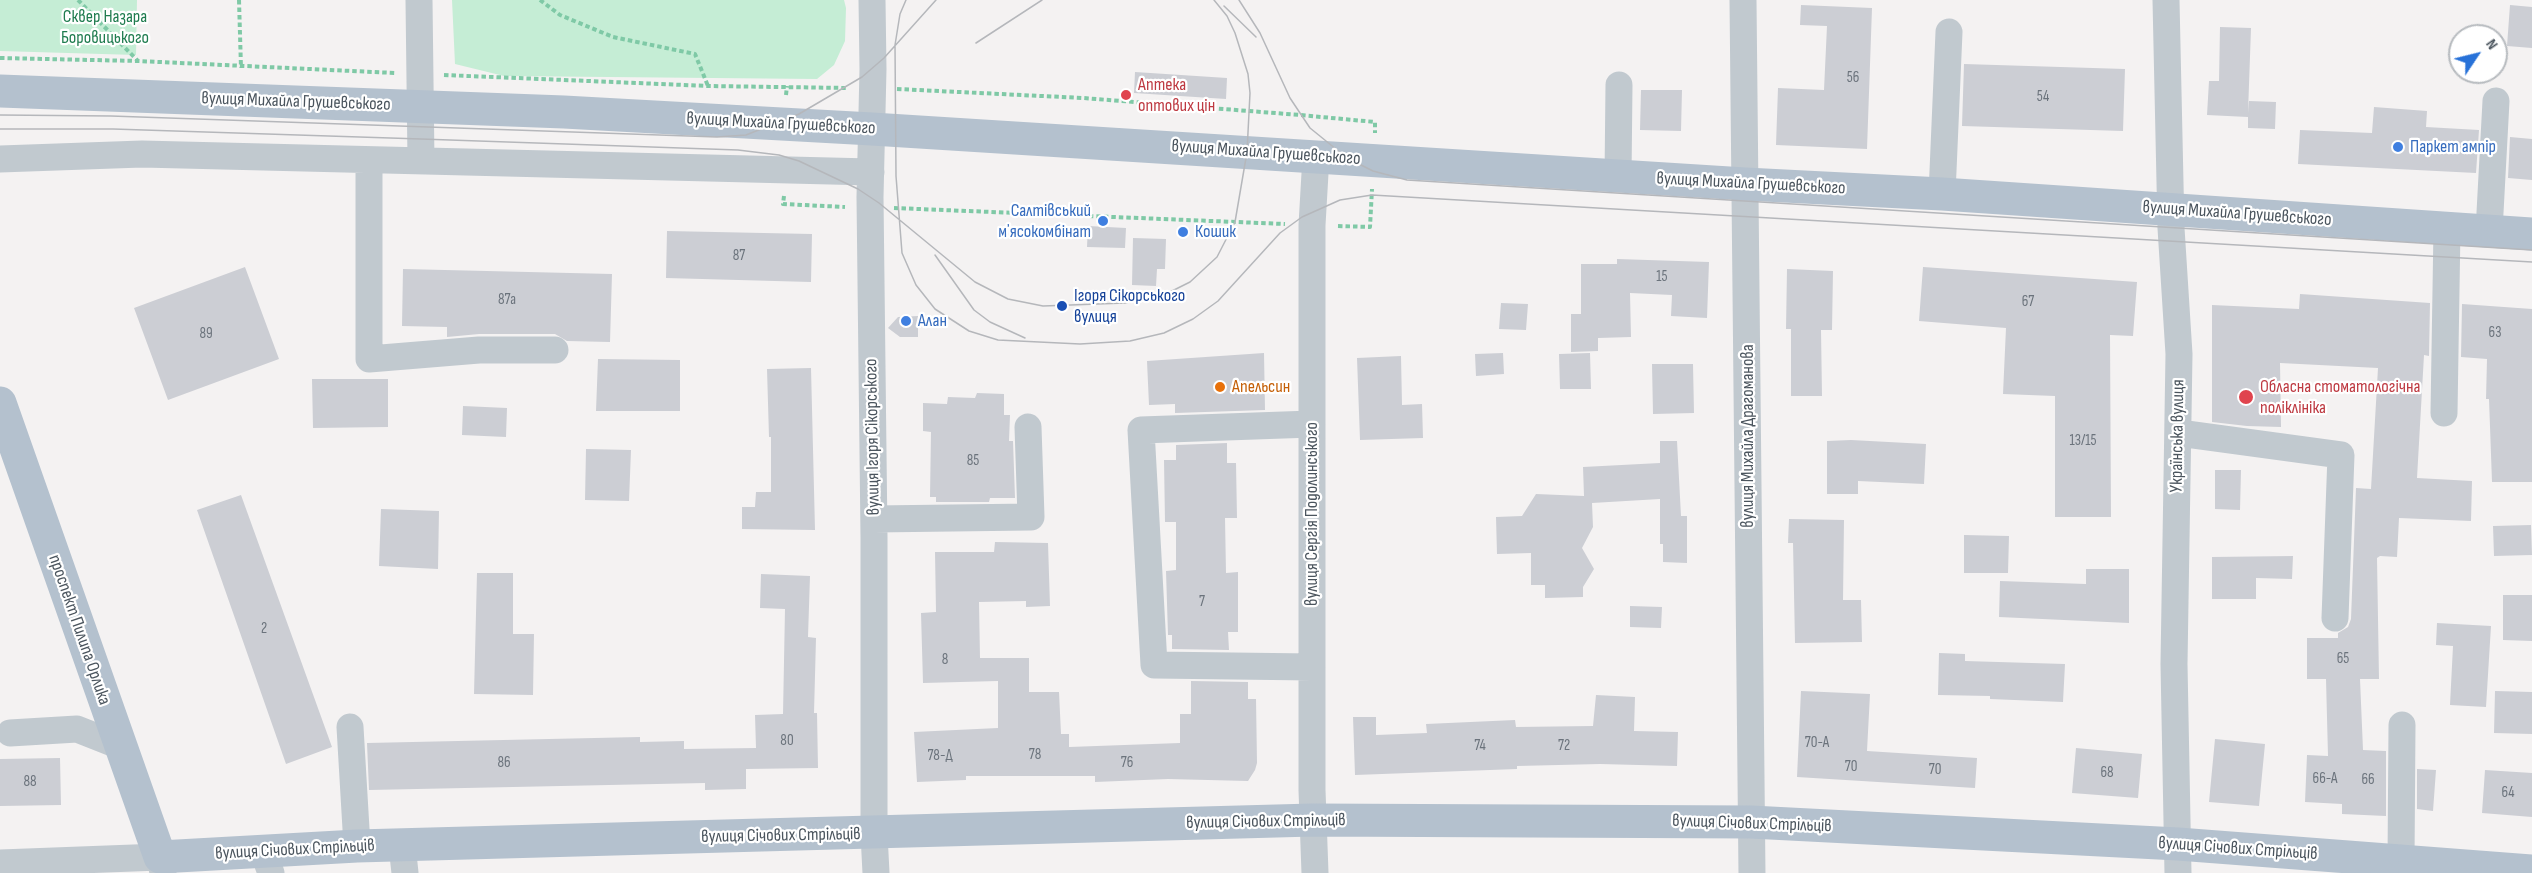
<!DOCTYPE html>
<html>
<head>
<meta charset="utf-8">
<style>
	body { margin:0 }
	#map { position:relative; width:2532px; height:873px; overflow:hidden; background:#f4f2f2; font-family:"Sofia Sans Condensed",sans-serif }
	canvas { display:block }
	.north { position:absolute; left:2448px; top:24px; width:60px; height:60px; box-sizing:border-box; background:#fff; border:2px solid #b7bbbf; border-radius:50%; rotate:55deg; font-size:16px; font-weight:700; line-height:24px; text-align:center; color:#4b555e }
	.north::after { content:''; display:block; margin:auto; width:21px; height:27px; background:#2872d8; clip-path:polygon(50% 0,100% 100%,50% 72%,0 100%) }
</style>
</head>
<body>
<div id="map">
<canvas width="2532" height="873"></canvas>
<div class="north">N</div>
</div>
<script>
const context = document.querySelector('canvas').getContext('2d');
context.lineJoin = 'round';
function fillPath(path, color) {
  context.fillStyle = color;
  context.fill(path, 'evenodd');
}
function toPath(rows) {
  const path = new Path2D();
  for (const r of rows) {
    path.moveTo(r[0], r[1]);
    for (let i = 2; i < r.length; i += 2) path.lineTo(r[i], r[i + 1]);
  }
  return path;
}
function stroke(path, color, width, dash) {
  context.strokeStyle = color;
  context.lineWidth = width;
  context.lineCap = dash ? 'butt' : 'round';
  context.setLineDash(dash || []);
  context.stroke(path);
}
function drawText(font, color, halo, rows, align = 'center') {
  context.font = font + ' "Sofia Sans Condensed",sans-serif';
  context.lineWidth = 4.5;
  context.setLineDash([]);
  context.textBaseline = 'middle';
  context.strokeStyle = halo;
  context.fillStyle = color;
  for (const [text, x, y, turn = 0] of rows) {
    context.save();
    context.translate(x, y);
    context.rotate((+turn || 0) * Math.PI / 180);
    context.textAlign = isNaN(turn) ? turn : align;
    if (halo) context.strokeText(text, 0, 0);
    context.fillText(text, 0, 0);
    context.restore();
  }
}
const green = toPath([
	[0,0,137,0,136,55,0,51],
	[452,0,844,0,846,8,845,41,834,65,817,79,504,76,455,64]
]);
const building = toPath([
	[1801,5,1872,8,1867,149,1776,145,1778,88,1824,90,1827,26,1800,25],
	[2510,5,2532,7,2532,48,2507,46],
	[2220,27,2251,28,2248,113,2249,101,2276,102,2275,129,2248,128,2248,117,2207,115,2209,81,2219,81],
	[1964,64,2125,69,2123,131,1962,126],
	[1135,72,1227,78,1226,99,1134,93],
	[1641,90,1682,90,1681,131,1640,130],
	[2374,107,2427,111,2426,127,2479,130,2476,173,2298,164,2300,130,2372,133],
	[2510,137,2532,139,2532,180,2508,178],
	[1088,226,1126,228,1125,248,1087,247],
	[667,231,812,234,811,282,666,278],
	[1133,238,1166,239,1165,269,1157,269,1156,286,1132,285],
	[1617,259,1709,262,1707,318,1671,316,1672,295,1630,293,1631,337,1598,338,1598,351,1571,352,1571,314,1581,314,1581,264,1617,264],
	[245,267,279,359,168,400,134,308],
	[1923,267,2137,282,2133,336,2110,335,2111,517,2055,517,2055,396,2003,394,2006,328,1919,321],
	[403,269,612,274,610,342,567,341,555,334,479,334,447,337,447,327,402,326],
	[1787,269,1833,271,1832,330,1821,330,1822,396,1791,396,1791,329,1786,329],
	[2300,294,2430,303,2429,356,2424,355,2417,478,2472,481,2471,521,2399,518,2397,557,2380,556,2377,558,2379,679,2360,679,2363,750,2386,751,2386,816,2342,814,2342,804,2305,802,2307,755,2328,756,2326,679,2307,679,2307,638,2338,638,2338,633,2348,627,2351,619,2356,488,2371,489,2378,368,2280,363,2281,427,2247,426,2212,422,2212,305,2299,309],
	[1501,303,1528,304,1526,330,1499,329],
	[2462,304,2532,309,2532,482,2492,482,2489,399,2486,399,2487,359,2461,357],
	[918,316,918,337,900,337,888,328,898,317],
	[1264,353,1265,410,1175,413,1175,404,1149,405,1147,361],
	[1503,353,1504,374,1476,376,1475,354],
	[1590,353,1591,389,1560,389,1559,354],
	[1401,356,1402,405,1422,404,1423,438,1360,440,1357,358],
	[598,359,680,360,680,411,596,411],
	[1652,364,1693,364,1694,413,1653,414],
	[811,368,815,530,742,529,742,507,755,507,756,492,771,492,771,437,769,437,767,369],
	[312,379,388,379,388,427,313,428],
	[977,393,1004,394,1004,415,1010,415,1009,441,1013,441,1015,498,990,498,989,502,936,502,936,497,930,497,931,432,923,431,923,403,947,404,948,397,975,398],
	[463,406,507,408,506,437,462,435],
	[1851,440,1926,444,1924,484,1858,481,1858,494,1827,494,1827,441],
	[1660,441,1677,441,1681,516,1687,516,1687,563,1663,562,1663,544,1660,544,1660,499,1592,503,1593,527,1582,548,1594,569,1583,587,1583,597,1545,598,1545,585,1531,585,1531,553,1497,554,1496,517,1522,516,1536,494,1584,496,1583,467,1660,463],
	[1227,443,1227,463,1236,463,1237,518,1225,518,1226,573,1238,572,1238,632,1228,632,1229,650,1172,649,1172,635,1168,635,1166,571,1176,570,1176,522,1165,522,1164,460,1176,460,1176,445],
	[586,449,631,450,629,501,585,500],
	[2215,470,2241,470,2240,510,2215,509],
	[241,495,332,747,286,764,197,510],
	[381,509,439,511,438,569,379,566],
	[1789,519,1844,520,1843,600,1861,600,1862,642,1795,643,1793,543,1788,543],
	[2531,525,2532,555,2494,556,2493,526],
	[1964,535,2009,536,2008,573,1964,573],
	[995,542,1048,543,1050,606,1026,607,1026,601,979,602,980,658,1029,658,1029,692,1059,692,1061,734,1069,734,1069,747,1180,743,1180,714,1191,714,1191,681,1248,682,1248,699,1256,699,1257,763,1255,770,1248,781,1168,779,1095,782,1095,776,966,776,966,780,917,782,914,732,998,728,998,681,923,683,921,613,936,612,935,552,994,552],
	[2293,556,2292,579,2256,578,2256,599,2212,599,2212,557],
	[2086,569,2129,569,2129,623,1999,617,2000,581,2086,584],
	[477,573,513,573,513,634,534,634,533,695,474,694],
	[761,574,810,576,808,637,816,638,814,713,817,713,818,768,746,769,746,789,705,790,705,783,369,790,367,743,640,737,640,742,684,741,684,749,756,748,755,715,783,714,785,609,760,608],
	[2503,595,2532,595,2532,641,2503,640],
	[1630,606,1662,607,1661,628,1630,627],
	[2437,623,2491,626,2486,707,2450,705,2453,646,2436,645],
	[1939,653,1965,654,1965,661,2065,664,2063,702,1990,699,1990,696,1938,695],
	[1801,691,1870,694,1867,751,1977,758,1975,788,1797,777],
	[2495,691,2532,692,2532,734,2494,733],
	[1596,695,1635,697,1634,731,1678,732,1677,766,1600,764,1517,766,1517,769,1355,775,1353,717,1376,717,1376,735,1427,733,1426,724,1515,720,1516,727,1593,726],
	[2215,739,2265,744,2259,806,2209,802],
	[2076,748,2142,754,2138,798,2072,793],
	[60,758,61,805,0,806,0,759],
	[2417,769,2436,770,2433,811,2417,809],
	[2485,770,2532,773,2532,817,2482,813]
]);
const path = toPath([
	[78,0,138,61],
	[239,0,241,68],
	[540,0,560,15,613,37,695,54,708,86],
	[0,58,138,61,395,73],
	[444,75,708,86,848,88],
	[897,89,1083,98,1300,115,1375,122,1375,133],
	[786,95,787,86],
	[784,196,783,204,845,207],
	[894,208,1285,224],
	[1338,226,1370,227,1372,189]
]);
const minor = toPath([
	[419,0,421,161],
	[872,0,873,69,870,197,874,537,874,834,876,873],
	[1743,0,1752,873],
	[2166,0,2171,228,2179,354,2174,664,2178,873],
	[0,159,142,154,871,172],
	[369,160,369,359,479,350,555,350],
	[1618,177,1619,85],
	[1942,194,1949,32],
	[2489,231,2496,101],
	[2444,413,2447,228],
	[2179,433,2341,455,2335,618],
	[874,519,1031,517,1028,427],
	[1312,667,1154,665,1141,430,1312,424],
	[350,727,357,846],
	[10,733,77,729,120,746],
	[402,845,405,873],
	[263,851,271,873],
	[2401,861,2402,725],
	[0,863,160,857,163,873],
	[1315,873,1312,790,1312,225,1316,156]
]);
const major = toPath([
	[0,91,564,112,872,129,1745,184,1942,194,2532,234],
	[0,403,160,857,357,846,1313,820,1751,822,2178,844,2532,871]
]);
const tram = toPath([
	[906,0,900,14,895,45,896,176,902,253,916,285,935,309,969,331,998,340,1080,344,1130,341,1164,333,1193,319,1218,301,1280,233,1302,217,1340,200,1372,195,2532,262],
	[1239,0,1260,33,1290,98,1310,128,1347,158,1373,171,1407,180,2532,250],
	[1224,6,1256,37],
	[976,43,1042,0],
	[0,115,111,116,717,137,746,135,799,114,862,77,884,58,936,0],
	[0,129,113,129,421,139,738,150,779,155,799,161,858,189,879,203,975,282,1008,299,1043,306,1125,303,1164,295,1190,282,1217,257,1235,222,1247,152,1250,93,1248,74,1235,33,1227,16,1214,0],
	[935,255,974,310,990,322,1025,338]
]);
const markers = [
	[1126,95,6,"#e0444e"],
	[2398,147,6,"#3f7fe0"],
	[1103,221,6,"#3f7fe0"],
	[1183,232,6,"#3f7fe0"],
	[1062,306,6,"#1a4fb4"],
	[906,321,6,"#3f7fe0"],
	[1220,387,6,"#e8710a"],
	[2246,397,8,"#e0444e"]
];
const numberNames = [
	["56",1853,78],
	["54",2043,97],
	["87",739,256],
	["15",1662,277],
	["87а",507,300],
	["67",2028,302],
	["63",2495,333],
	["89",206,334],
	["13/15",2083,441],
	["85",973,461],
	["7",1202,602],
	["2",264,629],
	["65",2343,659],
	["8",945,660],
	["80",787,741],
	["70-А",1817,743],
	["74",1480,746],
	["72",1564,746],
	["78",1035,755],
	["78-Д",940,756],
	["86",504,763],
	["76",1127,763],
	["70",1851,767],
	["70",1935,770],
	["68",2107,773],
	["66-А",2325,779],
	["66",2368,780],
	["88",30,782],
	["64",2508,793]
];
const parkNames = [
	["Сквер Назара",105,17],
	["Боровицького",105,38]
];
const healthNames = [
	["Аптека",1138,85],
	["оптових цін",1138,106],
	["Обласна стоматологічна",2260,387],
	["поліклініка",2260,408]
];
const streetNames = [
	["вулиця Михайла Грушевського",296,102,2],
	["вулиця Михайла Грушевського",781,124,3],
	["вулиця Михайла Грушевського",1266,153,4],
	["вулиця Михайла Грушевського",1751,184,3],
	["вулиця Михайла Грушевського",2237,214,4],
	["вулиця Михайла Драгоманова",1748,436,-90],
	["Українська вулиця",2178,436,-89],
	["вулиця Ігоря Сікорського",873,437,-91],
	["вулиця Сергія Подолинського",1312,514,-90],
	["проспект Пилипа Орлика",79,630,71],
	["вулиця Січових Стрільців",1266,822,-1],
	["вулиця Січових Стрільців",1752,824,2],
	["вулиця Січових Стрільців",781,836,-1],
	["вулиця Січових Стрільців",2238,849,4],
	["вулиця Січових Стрільців",295,850,-3]
];
const shopNames = [
	["Паркет ампір",2410,147],
	["Салтівський",1091,211,"right"],
	["мʼясокомбінат",1091,232,"right"],
	["Кошик",1195,232],
	["Алан",918,321]
];
const transitNames = [
	["Ігоря Сікорського",1074,296],
	["вулиця",1074,317]
];
const foodNames = [
	["Апельсин",1232,387]
];
fillPath(green, '#c5edd5');
fillPath(building, '#ccced4');
stroke(path, '#7fc9a6', 4, [4.5, 3]);
stroke(minor, '#c1c9cf', 27);
stroke(major, '#b4c1ce', 33);
stroke(tram, '#b5b7bb', 1.5);
for (const [x, y, r, color] of markers) {
  const dot = new Path2D();
  dot.arc(x, y, r, 0, 2 * Math.PI);
  context.fillStyle = color;
  context.fill(dot);
  stroke(dot, '#fff', 2);
}
drawText('15px', '#6b737c', null, numberNames);
drawText('18px', '#1f7c4f', '#fff', parkNames);
drawText('18px', '#be3a42', '#fff', healthNames, 'left');
drawText('18px', '#4b555e', '#fff', streetNames);
drawText('18px', '#366cbe', '#fff', shopNames, 'left');
drawText('18px', '#164399', '#fff', transitNames, 'left');
drawText('18px', '#c56008', '#fff', foodNames, 'left');
</script>
</body>
</html>
